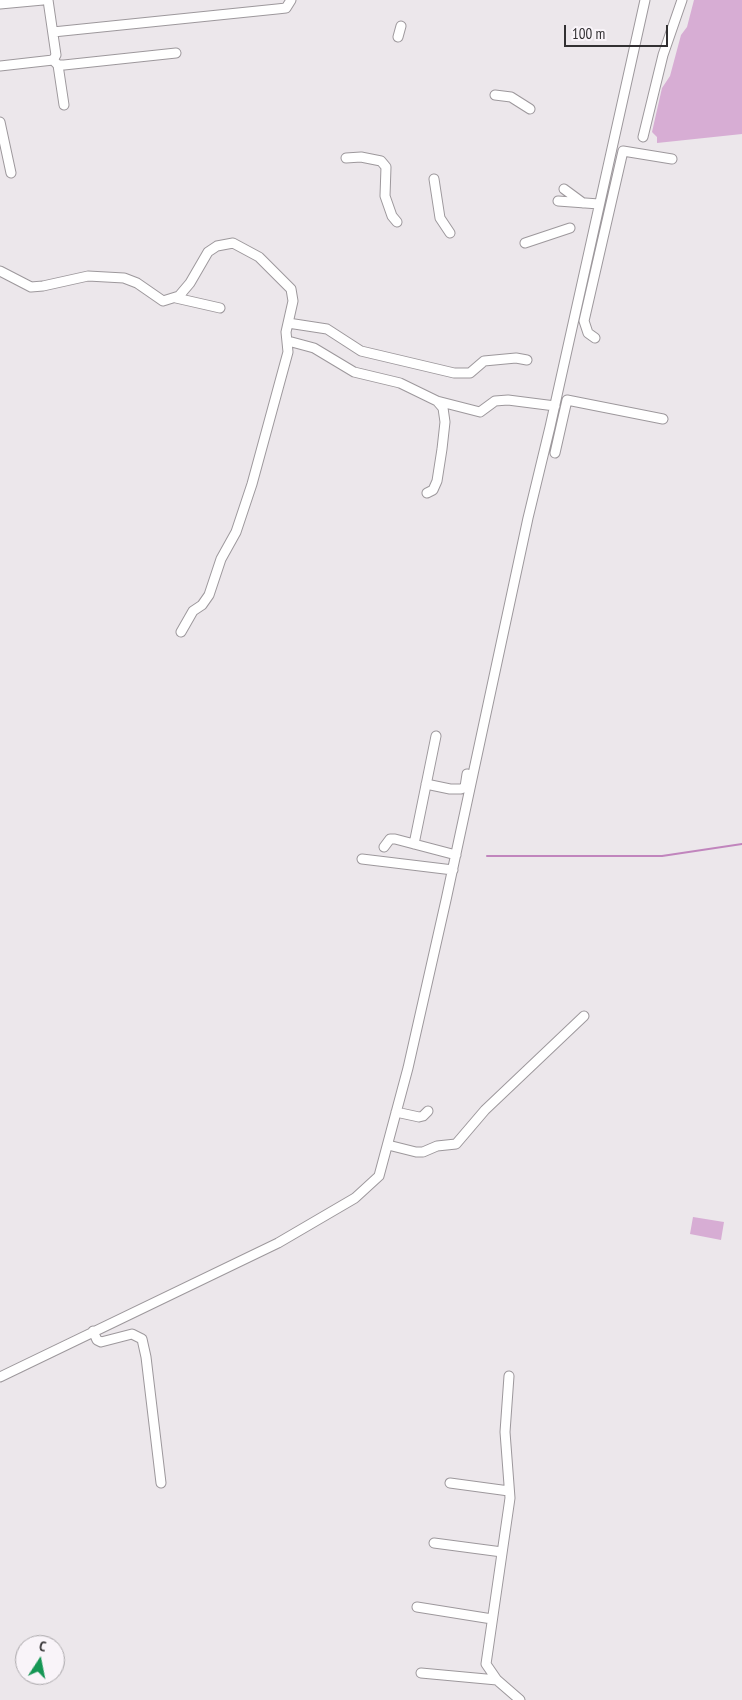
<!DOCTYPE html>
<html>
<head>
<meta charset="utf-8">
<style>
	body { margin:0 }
	#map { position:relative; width:742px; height:1700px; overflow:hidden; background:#ece7eb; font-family:"PT Sans Narrow",sans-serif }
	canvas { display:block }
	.north { position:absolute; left:15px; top:1635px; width:50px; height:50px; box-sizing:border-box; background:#f9f4f9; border:1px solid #a9a6a9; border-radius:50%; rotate:11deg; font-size:14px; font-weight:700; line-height:20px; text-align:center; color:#323032 }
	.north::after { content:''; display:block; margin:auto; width:18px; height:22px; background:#159654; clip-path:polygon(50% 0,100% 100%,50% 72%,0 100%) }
	.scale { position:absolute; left:564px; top:25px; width:104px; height:22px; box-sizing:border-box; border:2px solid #323032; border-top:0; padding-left:6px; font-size:15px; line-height:18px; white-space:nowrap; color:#323032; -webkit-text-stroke:4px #f9f4f9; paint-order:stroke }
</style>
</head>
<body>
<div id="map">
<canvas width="742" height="1700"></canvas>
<div class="north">С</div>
<div class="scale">100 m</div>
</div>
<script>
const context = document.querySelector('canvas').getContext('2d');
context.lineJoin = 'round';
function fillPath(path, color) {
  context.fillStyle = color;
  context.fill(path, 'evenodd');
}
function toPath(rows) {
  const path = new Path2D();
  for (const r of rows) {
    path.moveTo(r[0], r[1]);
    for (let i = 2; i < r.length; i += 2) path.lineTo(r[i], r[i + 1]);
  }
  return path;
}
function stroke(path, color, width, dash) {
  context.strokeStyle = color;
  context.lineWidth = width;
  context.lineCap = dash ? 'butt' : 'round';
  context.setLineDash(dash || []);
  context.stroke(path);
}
const green = toPath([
	[694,0,742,0,742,134,657,143,657,137,652,132,662,88,670,76,681,35,687,27],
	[693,1217,724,1222,721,1240,690,1234]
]);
const stream = toPath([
	[487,856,662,856,742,844]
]);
const minor = toPath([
	[48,0,56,55,53,60],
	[0,4,43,0],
	[53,32,277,9,286,8,291,0],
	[398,37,401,26],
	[58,65,64,105],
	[0,66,53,60,58,65,64,65,176,53],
	[495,95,511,97,530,109],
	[0,122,11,173],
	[643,137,663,55,682,0],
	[346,158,361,157,381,161,386,167,385,196,392,216,397,222],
	[434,179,440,218,450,233],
	[564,189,583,203],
	[558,201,599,204],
	[525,243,570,228],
	[0,271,31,287,43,286,88,276,124,278,137,283,163,301,179,296,190,283,208,252,217,246,233,243,259,257,291,289,293,301,286,332,288,352,252,484,236,532,221,559,209,595,202,605,193,611,181,632],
	[176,298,220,308],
	[288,323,327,329,361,351,454,373,470,373,484,361,516,358,527,360],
	[595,338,588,333,584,321,623,151,672,159],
	[288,341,314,348,354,372,400,383,437,401,480,412,495,401,508,400,555,406],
	[555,453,567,400,663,419],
	[427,493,433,490,437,481,442,449,445,422,443,408,437,401],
	[426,784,450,789,461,789,465,787,467,774],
	[414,844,436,736],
	[384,847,390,839,395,839,456,855],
	[362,859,453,870],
	[396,1112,419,1117,423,1116,428,1111],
	[388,1145,416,1152,423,1152,437,1146,456,1144,485,1110,584,1016],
	[93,1331,97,1340,101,1342,132,1334,142,1339,146,1357,161,1483],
	[509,1376,505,1432,510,1498,486,1664,497,1680,520,1700],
	[0,1377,278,1243,355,1198,379,1176,408,1068,446,900,528,518,550,427,645,0],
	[450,1483,509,1491],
	[434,1543,502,1552],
	[417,1607,492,1619],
	[421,1673,497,1680]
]);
fillPath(green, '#d7add4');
stroke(stream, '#c185bd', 2);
stroke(minor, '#9d989c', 11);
stroke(minor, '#fff', 9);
</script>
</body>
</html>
